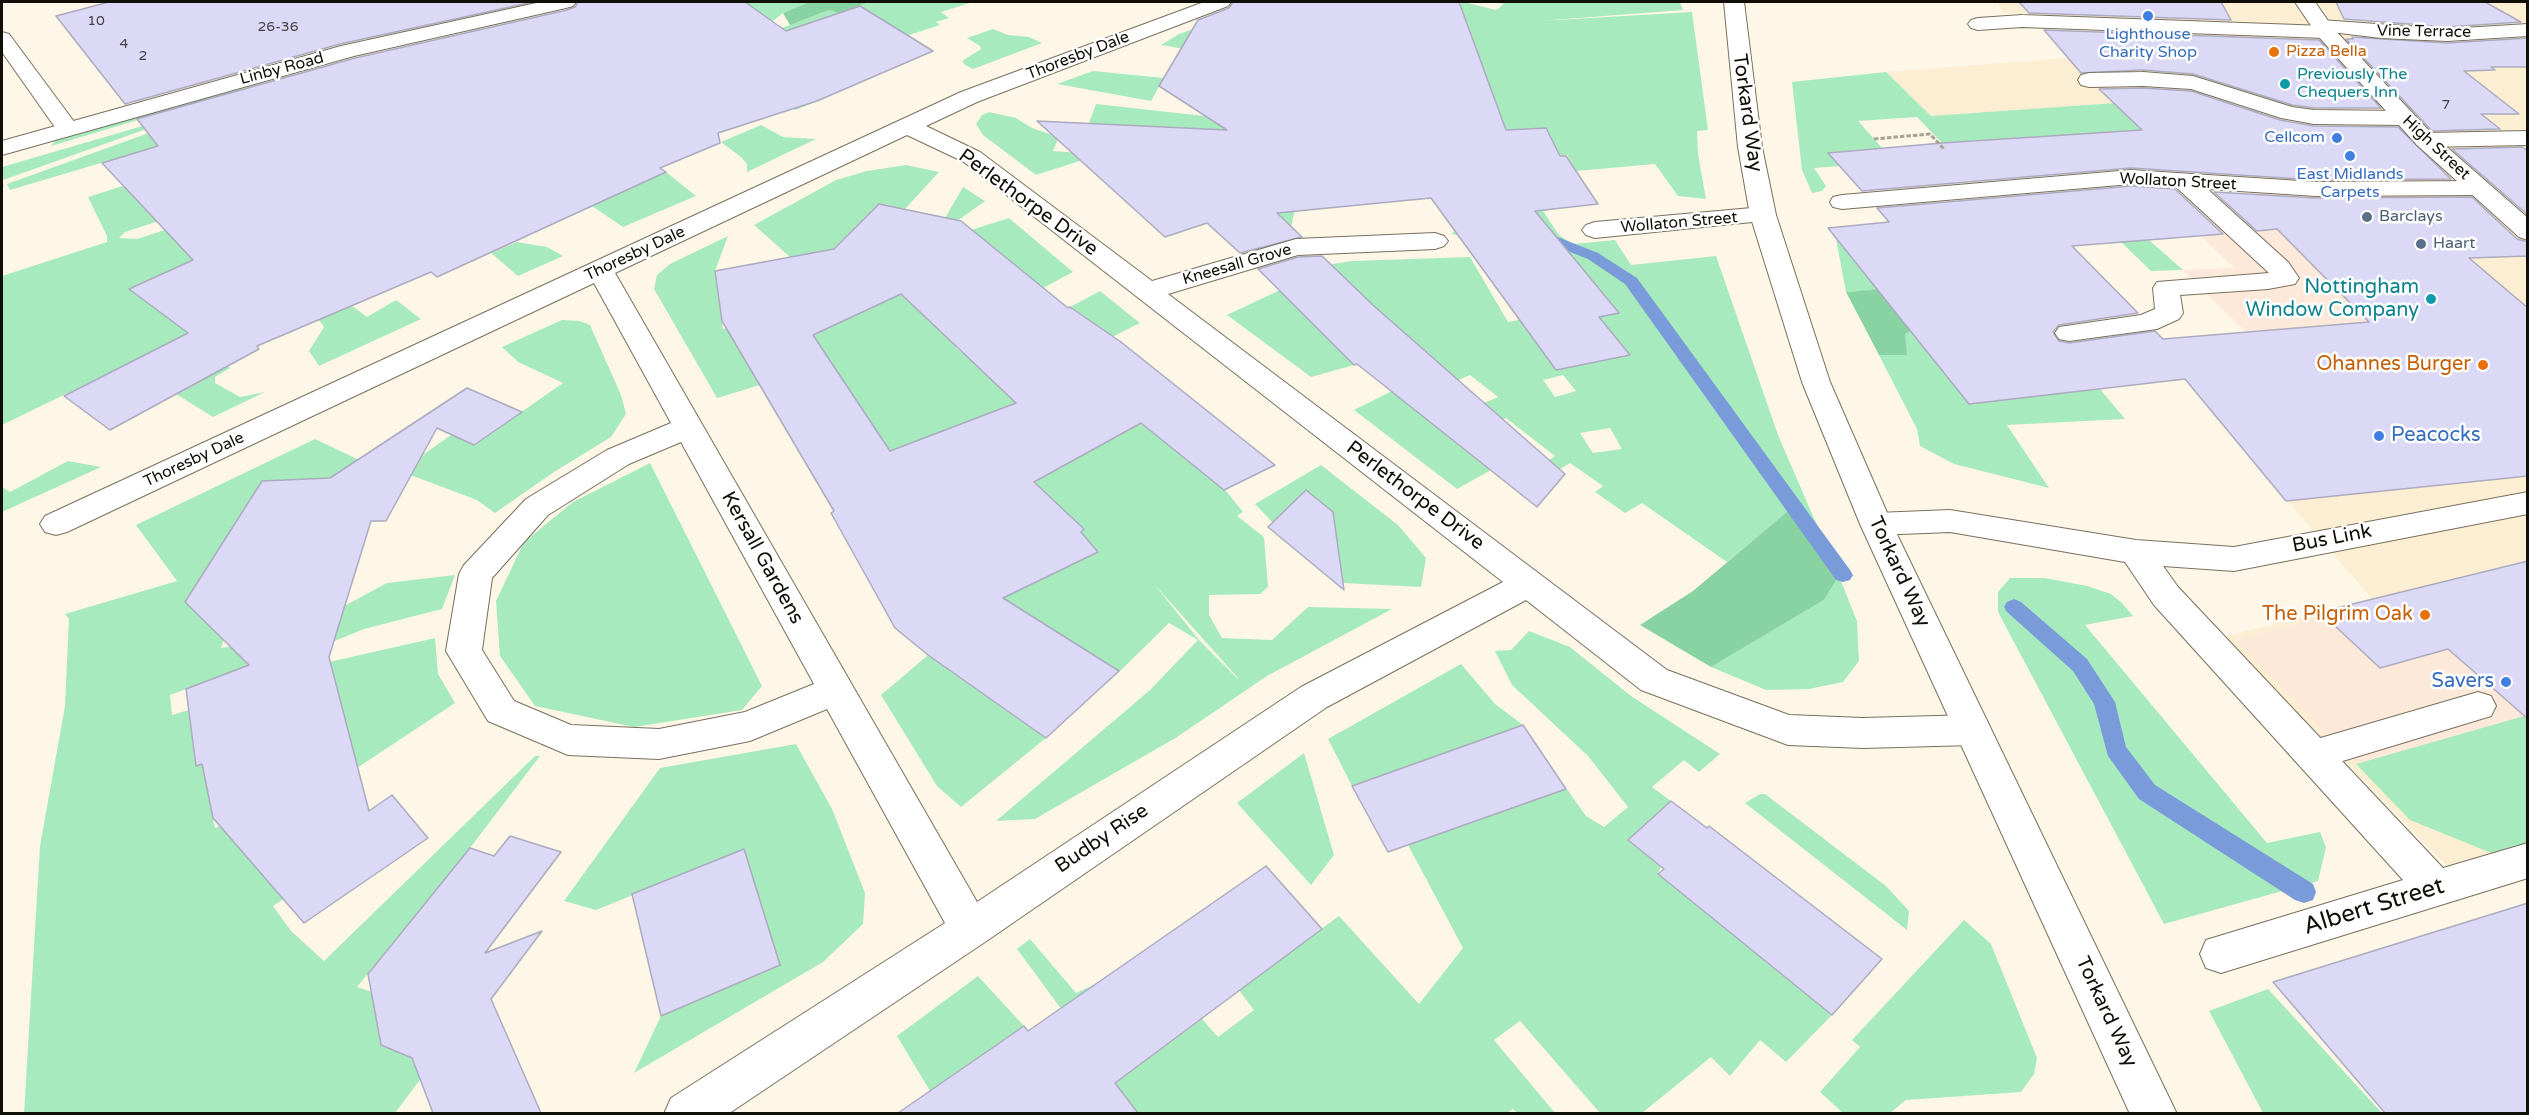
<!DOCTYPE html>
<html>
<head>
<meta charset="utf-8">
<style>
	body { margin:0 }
	#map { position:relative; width:2529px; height:1115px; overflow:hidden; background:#fef6e6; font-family:"Varela Round",sans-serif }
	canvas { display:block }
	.frame { position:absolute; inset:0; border:3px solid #110d07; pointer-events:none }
</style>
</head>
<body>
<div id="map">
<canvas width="2529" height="1115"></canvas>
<div class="frame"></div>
</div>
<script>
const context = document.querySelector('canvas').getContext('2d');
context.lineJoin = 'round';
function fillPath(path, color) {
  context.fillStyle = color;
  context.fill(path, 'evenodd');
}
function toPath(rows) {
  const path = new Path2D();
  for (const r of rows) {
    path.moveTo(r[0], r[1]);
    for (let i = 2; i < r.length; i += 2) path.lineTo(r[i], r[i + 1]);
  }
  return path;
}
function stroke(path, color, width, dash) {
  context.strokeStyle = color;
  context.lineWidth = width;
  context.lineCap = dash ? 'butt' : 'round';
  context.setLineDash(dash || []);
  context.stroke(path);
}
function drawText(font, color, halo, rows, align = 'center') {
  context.font = font + ' "Varela Round",sans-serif';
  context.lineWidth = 5;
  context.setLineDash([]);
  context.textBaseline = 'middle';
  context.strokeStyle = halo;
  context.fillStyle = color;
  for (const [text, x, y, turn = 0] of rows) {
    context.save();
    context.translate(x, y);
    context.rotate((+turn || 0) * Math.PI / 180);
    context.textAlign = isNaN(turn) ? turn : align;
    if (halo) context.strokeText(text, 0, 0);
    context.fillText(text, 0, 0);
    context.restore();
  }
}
const built = toPath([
	[1997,2,2527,2,2527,841,2450,869,2224,637,2372,599,2219,421,2325,408,2237,269,2150,189,2262,205,2238,172,2267,124,2242,104,2201,93,2105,96,2113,103,1931,117,1886,72,2068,58,2171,56,2131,19,2003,13]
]);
const industrial = toPath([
	[2153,189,2264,206,2314,266,2364,317,2391,317,2325,410,2183,270,2234,268],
	[2325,617,2380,668,2448,649,2524,716,2356,764,2236,640]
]);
const green = toPath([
	[637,2,688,2,610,25,747,3,745,2,809,2,783,13,769,24,125,232,119,238,137,239,771,32,829,10,839,13,857,25,880,18,860,6,870,2,973,2,941,12,949,18,936,22,940,25,909,35,929,50,782,85,814,102,796,110,764,91,214,322,2,425,2,276,107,242,107,236,88,197,145,179,131,154,10,190,7,184,157,130],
	[1463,2,1496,10,1504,4,1496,2,1680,2,1683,10,1539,21,1692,12,1708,130,1697,131,1698,154,1706,199,1678,196,1655,164,1576,171,1567,155,1528,159,1568,207,1543,211,1559,235,1573,244,1615,240,1631,265,1716,256,1778,435,1816,523,1787,512,1727,562,1642,503,1625,513,1595,492,1603,486,1570,463,1555,472,1543,464,1555,456,1506,418,1496,423,1475,407,1498,397,1470,375,1452,383,1306,268,1352,261,1470,257,1508,322,1534,317,1629,355,1599,317,1619,313,1606,297,1584,301,1566,253,1573,244,1479,239,1451,234,1485,208,1421,156,1383,203,1379,203,1361,164,1295,209,1291,228,1089,123,1096,104,1213,117,1244,59,1161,45,1179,34,1208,24,1450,12],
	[1563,375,1576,391,1555,397,1543,380],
	[1610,428,1622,449,1593,453,1580,433],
	[993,29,1008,35,1029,37,1042,43,973,69,965,65,962,61,981,49,980,46,967,38],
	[473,31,138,120,51,146,56,140,160,110,398,48],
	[1093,71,1164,78,1151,101,1057,84],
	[1886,72,1931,116,2129,102,2120,109,2137,125,2159,124,2146,137,2139,130,1942,143,1917,117,1858,121,1883,149,1829,153,1840,166,1814,168,1826,186,1822,191,1812,193,1802,170,1792,82],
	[300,80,155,126,3,180,2,176,2,167],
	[989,112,1016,118,1032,128,1059,137,1053,151,1079,153,1086,159,1036,175,983,135,976,124,982,115],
	[761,125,783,137,816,139,747,172,747,164,741,157,721,142],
	[906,165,939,172,905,209,878,205,817,265,1013,320,956,348,971,360,1008,344,1131,414,1158,437,1171,430,1194,465,1227,492,1243,512,1237,516,1264,537,1268,587,1260,594,1209,595,1209,615,1222,638,1272,640,1308,607,1392,609,1267,676,1177,737,1035,819,996,821,1150,690,1198,640,1169,623,1119,672,1084,649,1025,655,888,475,843,380,832,363,717,398,654,289,657,275,670,264,728,236,715,271,723,329,844,305,754,225,836,180,867,171],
	[1154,584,1238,678,1238,679,1199,640],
	[666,172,696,196,623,227,592,206],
	[963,187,985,201,946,229,945,218],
	[1009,218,1073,272,1043,288,971,230],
	[1836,239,1857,265,1878,290,1846,292],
	[2149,240,2183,270,2151,271,2121,242],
	[517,242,547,247,563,256,518,276,491,253],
	[1280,290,1354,365,1311,377,1227,315],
	[1100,291,1140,323,1112,337,1070,307],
	[396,300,421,319,319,366,309,351,324,327,319,320,352,306,367,317],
	[562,320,580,321,590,325,621,395,626,414,611,437,554,472,495,513,477,500,413,476,262,481,234,525,232,615,221,648,337,630,346,605,387,583,455,575,442,609,364,629,308,652,306,644,170,695,172,715,189,710,196,766,236,751,208,794,215,828,296,794,319,876,273,906,291,931,324,961,535,756,540,756,470,848,357,987,402,1002,378,1031,381,1045,421,1043,429,1068,395,1113,24,1114,40,846,65,706,69,619,65,614,177,581,136,525,315,439,393,476,451,435,474,445,563,383,518,362,502,347],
	[1911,331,1969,404,2100,389,2125,419,2007,425,2049,488,1954,464,1920,446,1917,429,1879,355,1907,355,1904,334],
	[228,366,230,368,215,377,215,383,240,397,265,392,213,417,176,394],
	[1392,391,1491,470,1457,489,1354,410],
	[68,461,101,467,2,512,2,487,10,492],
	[650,463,762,686,742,710,634,727,535,706,500,656,496,601,524,542,573,502],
	[1321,465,1398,525,1426,558,1421,587,1343,583,1273,523,1255,504],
	[1839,576,1857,621,1859,661,1843,682,1809,689,1766,690,1711,667,1824,600],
	[2010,578,2045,578,2087,586,2111,594,2121,602,2133,616,2085,625,2267,843,2320,832,2326,847,2318,881,2164,924,1998,612,1998,592],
	[1529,631,1570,647,1631,696,1720,754,1699,772,1684,760,1652,787,1671,801,1629,840,1661,866,1658,874,1832,1015,1786,1062,1760,1040,1730,1076,1711,1057,1642,1113,1600,1113,1520,1021,1494,1040,1555,1113,1517,1113,1513,1109,1506,1114,1113,1113,1129,1101,1017,949,1030,939,1076,993,1096,984,1151,1056,1202,1019,1218,1037,1254,1010,1238,989,1339,916,1419,1004,1463,948,1408,845,1566,788,1586,816,1604,827,1628,807,1588,756,1512,685,1495,651,1511,650],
	[435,638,438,674,455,703,357,768,329,662],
	[928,655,1046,738,961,807,937,786,881,695],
	[1461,664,1495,704,1523,725,1352,786,1328,739],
	[2524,716,2528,719,2527,846,2501,857,2410,820,2356,764],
	[796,744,832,809,865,893,863,924,823,962,634,1073,661,1016,779,965,744,850,596,910,564,901,660,768],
	[1304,753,1334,855,1311,885,1237,803],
	[1760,794,1765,794,1886,886,1909,911,1907,930,1745,803],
	[1964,920,1991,944,2037,1058,2034,1074,2021,1092,1906,1100,1890,1113,1843,1113,1820,1092,1860,1047,1852,1040],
	[978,976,1024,1026,930,1091,897,1036],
	[2268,989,2382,1113,2263,1113,2209,1011]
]);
const forest = toPath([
	[809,2,870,2,839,13,829,10,790,25,783,13],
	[2005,279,1905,334,1907,355,1879,355,1846,292],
	[1788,511,1816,523,1839,576,1824,600,1711,667,1640,625,1693,591]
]);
const stream = toPath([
	[1537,229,1598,253,1637,278,1850,570,1853,575,1850,580,1843,582,1836,580,1625,284,1588,259,1532,237,1529,234,1537,229],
	[2014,599,2021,602,2087,659,2115,702,2126,747,2155,785,2313,884,2316,892,2313,900,2304,903,2295,900,2139,799,2108,756,2094,704,2073,671,2007,612,2004,607,2007,602,2014,599]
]);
const building = toPath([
	[109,2,533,2,340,44,125,104,56,16,109,2],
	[578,2,745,2,786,31,860,6,933,51,817,101,718,133,720,143,660,168,666,172,437,277,431,272,257,346,259,349,110,430,64,396,188,333,129,289,193,260,102,163,158,146,137,119,355,58,567,10,575,7,578,2],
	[1233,2,1459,2,1506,130,1546,128,1560,156,1566,156,1598,204,1535,211,1619,313,1599,317,1630,355,1556,370,1431,198,1277,213,1302,237,1240,253,1207,223,1165,237,1037,121,1227,130,1159,86,1198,20,1229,8,1233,2],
	[2019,2,2221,2,2231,20,2029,13,2019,2],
	[2336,2,2485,2,2521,22,2447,27,2344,19,2336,2],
	[2044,30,2319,40,2381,108,2314,108,2292,105,2193,74,2143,70,2081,73,2044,30],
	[2352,37,2447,43,2528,38,2528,67,2491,67,2495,70,2464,71,2519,114,2481,114,2500,129,2432,131,2346,39,2353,39,2352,37],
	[2143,88,2191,91,2280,120,2314,126,2398,127,2451,179,2316,180,2131,168,1862,191,1828,153,1942,143,2142,130,2099,89,2143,88],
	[2522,147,2528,151,2528,215,2452,149,2522,147],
	[2131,186,2175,189,2223,234,2072,246,2138,313,2059,325,2053,332,2059,341,2069,343,2155,331,2163,339,2369,322,2277,229,2257,231,2214,192,2316,198,2472,197,2517,239,2528,242,2528,256,2469,258,2528,308,2528,476,2286,501,2185,379,1969,404,1828,228,1889,222,1877,208,2131,186],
	[879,204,961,221,1068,308,1070,307,1121,342,1275,465,1224,490,1141,423,1034,482,1084,529,1081,532,1098,552,1003,598,1119,671,1046,738,928,655,895,628,831,513,834,511,722,321,715,271,834,249,879,204],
	[901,294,1016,403,890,451,813,335,901,294],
	[1322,256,1374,306,1565,474,1537,507,1357,364,1354,365,1258,269,1298,257,1322,256],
	[467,388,522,412,474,445,437,428,386,521,371,521,329,657,369,811,392,795,428,838,304,923,213,818,202,764,196,766,186,689,249,665,185,602,262,481,330,478,467,388],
	[1306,490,1333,512,1344,590,1268,527,1306,490],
	[2528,561,2528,719,2448,649,2380,668,2320,612,2528,561],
	[1523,725,1566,789,1388,852,1352,786,1523,725],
	[1671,801,1707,828,1709,826,1882,959,1832,1015,1658,874,1664,869,1628,840,1671,801],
	[510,836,561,852,485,953,542,931,491,999,541,1113,433,1113,412,1058,381,1045,368,974,470,848,494,856,510,836],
	[744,849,780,965,661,1016,632,894,744,849],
	[1266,866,1322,929,1115,1083,1138,1113,898,1113,1024,1026,1028,1031,1266,866],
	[2528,903,2528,1113,2385,1113,2273,982,2528,903]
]);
const path = toPath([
	[1874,139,1930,134,1944,149]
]);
const service = toPath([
	[2022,15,2325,26,2332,28,2335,32,2332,36,2325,38,2022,27,1978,30,1971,28,1968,24,1971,20,1978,18,2022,15],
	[2143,72,2193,76,2292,107,2314,110,2403,111,2411,113,2414,118,2411,123,2403,125,2314,124,2281,118,2191,89,2143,86,2089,87,2081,85,2078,80,2081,75,2089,73,2143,72],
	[2528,131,2528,145,2425,147,2417,145,2413,140,2417,135,2425,133,2528,131],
	[2184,174,2193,176,2288,262,2299,278,2295,284,2268,289,2180,295,2183,313,2179,319,2157,329,2069,341,2059,339,2055,333,2059,327,2141,315,2155,309,2153,288,2157,282,2269,273,2175,186,2172,181,2175,176,2184,174],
	[1763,207,1772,210,1776,215,1772,220,1595,238,1586,235,1582,230,1586,225,1595,222,1763,207],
	[2478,692,2491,696,2496,706,2491,716,2313,770,2300,766,2294,755,2300,744,2478,692]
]);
const minor = toPath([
	[1204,2,1231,2,1228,6,977,102,926,126,980,152,1152,281,1296,239,1435,233,1444,236,1448,241,1444,246,1435,249,1298,255,1168,294,1667,670,1789,715,1863,718,1973,715,1986,719,1991,730,1986,741,1973,745,1863,748,1788,745,1641,690,1526,600,1327,707,985,942,728,1114,664,1114,671,1098,945,923,827,709,750,741,659,759,568,755,488,721,446,651,459,574,464,565,526,499,607,450,671,423,594,283,67,532,56,535,45,532,40,524,45,516,961,92,1204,2],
	[907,135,964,162,1503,582,1301,687,977,902,615,273,907,135],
	[681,442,814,684,745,712,659,729,571,725,514,701,482,650,492,578,548,515,629,464,681,442],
	[2321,20,2447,29,2528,24,2528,36,2447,41,2381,38,2314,30,2311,26,2314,22,2321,20],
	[2,32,9,34,75,123,79,128,75,133,67,135,59,133,2,52,2,32],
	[2131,170,2316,182,2478,181,2487,183,2490,188,2487,193,2478,195,2316,196,2131,184,1842,209,1833,207,1830,202,1833,197,1842,195,2131,170],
	[2528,492,2528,514,2234,571,2163,566,2178,587,2443,868,2528,843,2528,878,2221,973,2206,968,2200,954,2206,940,2403,880,2154,605,2125,562,1950,532,1876,535,1865,532,1860,524,1865,516,1876,513,1950,510,2136,540,2234,547,2528,492]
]);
const tertiary = toPath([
	[541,2,576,2,573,6,566,8,354,56,2,155,2,141,341,46,541,2],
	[1724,2,1744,2,1762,147,1776,215,1830,382,1892,524,2177,1114,2130,1114,1860,524,1802,382,1750,215,1738,147,1724,2],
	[2295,2,2315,2,2333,28,2433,135,2528,218,2528,240,2519,237,2417,145,2318,36,2295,2]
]);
const markers = [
	[2148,16,6,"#3f7fe0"],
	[2274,52,6,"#e8710a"],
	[2285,84,6,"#0f9aa8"],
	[2337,138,6,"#3f7fe0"],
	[2350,156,6,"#3f7fe0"],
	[2367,217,6,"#5c6f8a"],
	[2421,244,6,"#5c6f8a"],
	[2431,299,6,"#0f9aa8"],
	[2483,365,6,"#e8710a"],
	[2379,436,6,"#3f7fe0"],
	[2425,615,6,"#e8710a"],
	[2506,682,6,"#3f7fe0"]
];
const farNumbernames = [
	["10",96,21],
	["26-36",278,27],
	["4",124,44],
	["2",143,56],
	["7",2446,105]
];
const farStreetnames = [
	["Vine Terrace",2424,32,1],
	["Thoresby Dale",1078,56,-21],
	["Linby Road",282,69,-15],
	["High Street",2436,148,43],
	["Wollaton Street",2178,182,3],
	["Wollaton Street",1679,223,-5],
	["Thoresby Dale",635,254,-25],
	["Kneesall Grove",1237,265,-16],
	["Thoresby Dale",194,460,-25]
];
const farShopnames = [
	["Lighthouse",2148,35],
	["Charity Shop",2148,53],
	["Cellcom",2325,138,"right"],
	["East Midlands",2350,175],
	["Carpets",2350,193]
];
const farFoodnames = [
	["Pizza Bella",2286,52]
];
const farCulturenames = [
	["Previously The",2297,75],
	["Chequers Inn",2297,93]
];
const farServicenames = [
	["Barclays",2379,217],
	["Haart",2433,244]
];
const streetNames = [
	["Torkard Way",1747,113,82],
	["Perlethorpe Drive",1028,203,36],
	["Perlethorpe Drive",1415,496,37],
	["Bus Link",2332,539,-11],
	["Kersall Gardens",762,558,61],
	["Torkard Way",1899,572,65],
	["Budby Rise",1102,839,-34],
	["Torkard Way",2106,1012,65]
];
const cultureNames = [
	["Nottingham",2419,288],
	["Window Company",2419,311]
];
const foodNames = [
	["Ohannes Burger",2471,365],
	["The Pilgrim Oak",2413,615]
];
const shopNames = [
	["Peacocks",2391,436],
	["Savers",2494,682,"right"]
];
const nearStreetnames = [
	["Albert Street",2374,907,-17]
];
fillPath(built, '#fceed3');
fillPath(industrial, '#fde9d9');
fillPath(green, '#a7eabd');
fillPath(forest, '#89d2a2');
fillPath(stream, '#7a9bda');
fillPath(building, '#dbd9f6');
stroke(building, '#acabbf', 1.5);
stroke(service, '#79705f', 2);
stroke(minor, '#79705f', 2);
stroke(tertiary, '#79705f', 2);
stroke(path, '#a8a295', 3, [4.5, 2]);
fillPath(service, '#fff');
fillPath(minor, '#fff');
fillPath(tertiary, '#fff');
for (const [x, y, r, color] of markers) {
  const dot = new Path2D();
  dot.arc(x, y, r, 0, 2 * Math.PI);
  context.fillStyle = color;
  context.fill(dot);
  stroke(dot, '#fff', 2);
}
drawText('14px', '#444043', null, farNumbernames);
drawText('16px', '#110d07', '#fff', farStreetnames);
drawText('16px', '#366cbe', '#fff', farShopnames);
drawText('16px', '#c56008', '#fff', farFoodnames, 'left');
drawText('16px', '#0d838f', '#fff', farCulturenames, 'left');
drawText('16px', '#4e5e75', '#fff', farServicenames, 'left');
drawText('20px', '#110d07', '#fff', streetNames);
drawText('20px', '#0d838f', '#fff', cultureNames, 'right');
drawText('20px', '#c56008', '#fff', foodNames, 'right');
drawText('20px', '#366cbe', '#fff', shopNames, 'left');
drawText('24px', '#110d07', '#fff', nearStreetnames);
</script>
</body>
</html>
